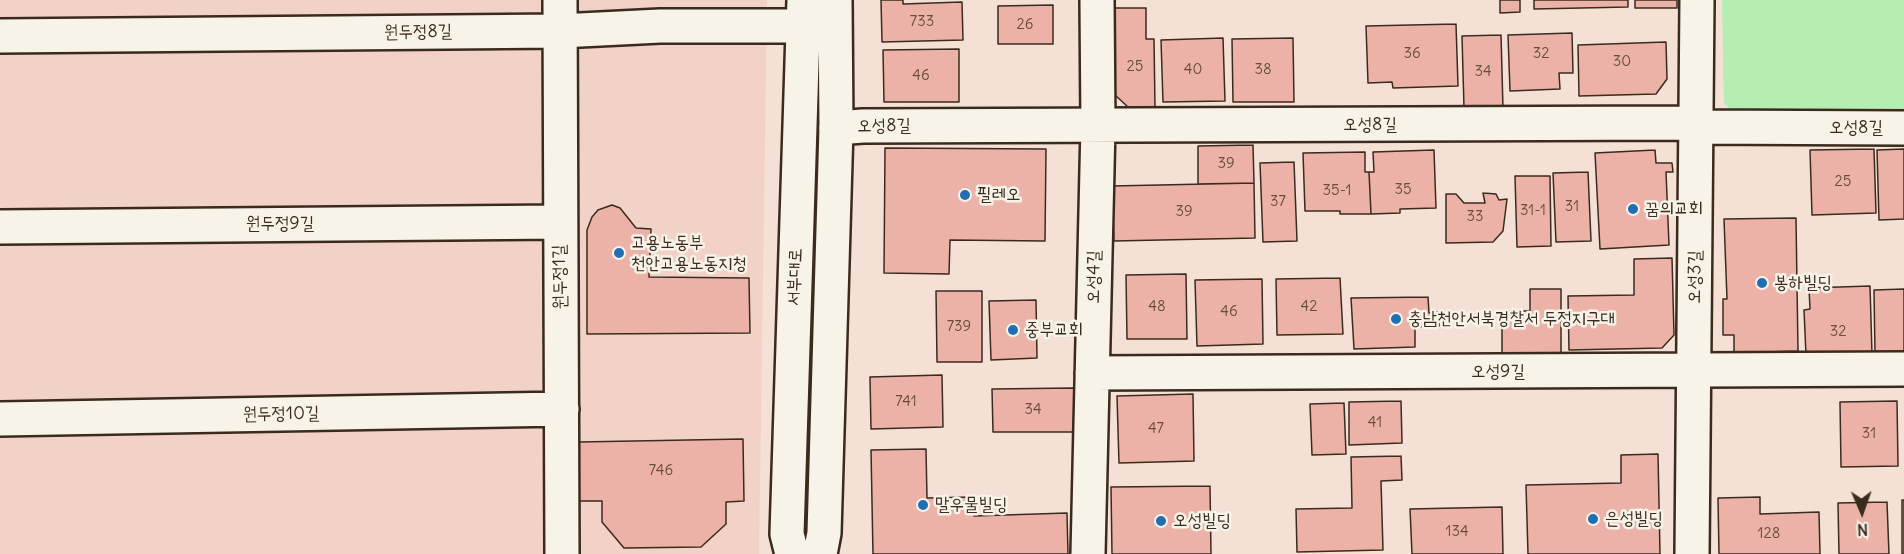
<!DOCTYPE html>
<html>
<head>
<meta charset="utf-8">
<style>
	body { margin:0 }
	#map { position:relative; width:1904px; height:554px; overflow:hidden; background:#f4e0d4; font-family:Delius,sans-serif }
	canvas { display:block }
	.north { position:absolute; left:1832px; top:482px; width:60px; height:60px; -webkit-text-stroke:4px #f7f3e8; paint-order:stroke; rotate:178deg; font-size:16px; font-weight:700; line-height:24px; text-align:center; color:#3b2a1e }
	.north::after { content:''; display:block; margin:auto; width:21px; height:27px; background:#3b2a1e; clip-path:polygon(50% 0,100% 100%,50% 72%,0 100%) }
</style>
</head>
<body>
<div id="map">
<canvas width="1904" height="554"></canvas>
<div class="north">N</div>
</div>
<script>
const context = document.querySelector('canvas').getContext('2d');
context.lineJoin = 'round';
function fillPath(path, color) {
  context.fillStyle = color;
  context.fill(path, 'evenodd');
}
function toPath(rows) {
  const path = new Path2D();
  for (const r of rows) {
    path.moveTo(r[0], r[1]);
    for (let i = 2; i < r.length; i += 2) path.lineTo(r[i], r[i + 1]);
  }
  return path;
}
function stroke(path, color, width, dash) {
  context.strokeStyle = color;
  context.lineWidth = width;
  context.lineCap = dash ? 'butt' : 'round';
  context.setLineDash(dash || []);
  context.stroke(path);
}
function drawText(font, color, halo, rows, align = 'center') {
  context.font = font + ' Delius,"Poor Story",sans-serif';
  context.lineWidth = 5;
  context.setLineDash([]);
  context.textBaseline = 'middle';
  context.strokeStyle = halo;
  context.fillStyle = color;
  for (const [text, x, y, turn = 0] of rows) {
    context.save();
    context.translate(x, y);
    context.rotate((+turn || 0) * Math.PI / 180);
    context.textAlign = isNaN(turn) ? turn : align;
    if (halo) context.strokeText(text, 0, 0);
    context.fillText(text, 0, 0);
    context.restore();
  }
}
const built = toPath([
	[0,0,767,0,759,554,0,554]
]);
const green = toPath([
	[1722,0,1904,0,1904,111,1732,111,1724,103]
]);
const building = toPath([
	[881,0,903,0,903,4,962,2,963,40,882,42,881,0],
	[1500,0,1520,0,1520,12,1500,13,1500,0],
	[1534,0,1628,0,1628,7,1534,9,1534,0],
	[1635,0,1677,0,1677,8,1635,8,1635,0],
	[1053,5,1053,44,998,44,998,6,1053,5],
	[1114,8,1146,8,1146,39,1154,39,1155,107,1128,107,1115,95,1114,8],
	[1456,24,1458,86,1393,88,1392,82,1368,83,1366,26,1456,24],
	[1572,33,1573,73,1559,73,1560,89,1510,91,1508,35,1572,33],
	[1501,35,1503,108,1464,108,1462,36,1501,35],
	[1223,38,1225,101,1163,102,1161,40,1223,38],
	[1293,38,1294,102,1233,102,1232,39,1293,38],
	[1666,42,1667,79,1656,94,1579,96,1578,45,1666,42],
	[959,49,959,102,884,102,883,50,959,49],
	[1253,145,1254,183,1198,184,1198,146,1253,145],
	[885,148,1046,149,1045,241,950,240,949,274,884,273,885,148],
	[1874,149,1876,213,1812,215,1810,150,1874,149],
	[1904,149,1904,219,1879,220,1877,150,1904,149],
	[1434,150,1436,208,1400,209,1400,213,1371,214,1369,172,1374,172,1373,152,1434,150],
	[1655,150,1656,163,1672,163,1673,172,1666,172,1669,245,1600,249,1595,153,1655,150],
	[1365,152,1365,172,1369,172,1371,214,1340,214,1340,211,1305,211,1303,153,1365,152],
	[1294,162,1297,241,1263,242,1260,163,1294,162],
	[1588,172,1591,241,1556,242,1553,173,1588,172],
	[1515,176,1550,176,1551,246,1517,247,1515,176],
	[1254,183,1255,238,1114,241,1112,186,1254,183],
	[1483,193,1496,194,1499,200,1507,199,1503,231,1493,242,1446,243,1446,194,1456,194,1464,203,1485,203,1483,193],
	[612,205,620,208,636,228,651,229,649,277,749,278,750,333,587,334,587,230,592,217,598,210,612,205],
	[1796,218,1798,351,1734,353,1734,335,1723,335,1723,299,1727,299,1724,219,1796,218],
	[1672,258,1674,335,1662,348,1569,350,1568,296,1634,295,1634,259,1672,258],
	[1186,274,1187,339,1127,339,1126,275,1186,274],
	[1340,278,1343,334,1277,335,1276,279,1340,278],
	[1262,279,1263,344,1197,346,1195,280,1262,279],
	[1870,286,1872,354,1806,355,1804,310,1810,309,1809,288,1870,286],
	[1530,289,1561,289,1561,357,1502,357,1502,311,1530,311,1530,289],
	[1904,289,1904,353,1875,353,1874,290,1904,289],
	[936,291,982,291,982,362,937,362,936,291],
	[1428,297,1429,313,1439,312,1439,326,1415,327,1415,347,1354,349,1351,298,1428,297],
	[1036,300,1037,358,991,360,989,301,1036,300],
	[942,375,943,427,871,429,870,377,942,375],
	[1074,388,1074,432,993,432,992,389,1074,388],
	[1193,394,1194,461,1119,463,1117,396,1193,394],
	[1401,401,1402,443,1349,445,1349,402,1401,401],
	[1897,401,1898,466,1841,467,1840,402,1897,401],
	[1344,403,1346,454,1312,455,1310,404,1344,403],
	[743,439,744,501,726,502,726,524,701,547,624,548,602,522,602,501,579,501,579,442,743,439],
	[926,449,927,498,973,497,974,516,1067,513,1068,554,873,554,871,450,926,449],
	[1658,454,1660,554,1528,554,1526,485,1621,483,1621,455,1658,454],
	[1401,456,1402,480,1381,481,1383,550,1297,552,1296,509,1352,508,1351,457,1401,456],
	[1210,486,1211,554,1112,554,1111,487,1210,486],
	[1760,497,1760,514,1819,512,1820,554,1719,554,1718,498,1760,497],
	[1902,500,1904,500,1904,554,1902,554,1902,500],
	[1887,502,1889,554,1839,554,1838,503,1887,502],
	[1502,507,1503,554,1412,554,1410,509,1502,507]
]);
const minor = toPath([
	[560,0,562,554],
	[0,36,560,31,660,26,830,26],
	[836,128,863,126,1680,123,1697,127,1904,128],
	[0,227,560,222],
	[1092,373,1904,369],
	[0,419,562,409],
	[1088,554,1098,126,1097,0],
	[1692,554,1697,0]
]);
const tertiary = toPath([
	[792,554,787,534,804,0],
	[820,554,824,533,836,128,835,0]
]);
const markers = [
	[965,195,6,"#1f6fb2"],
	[1633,209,6,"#1f6fb2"],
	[619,253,6,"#1f6fb2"],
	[1762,283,6,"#1f6fb2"],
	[1396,319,6,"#1f6fb2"],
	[1013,330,6,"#1f6fb2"],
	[923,505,6,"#1f6fb2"],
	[1593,519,6,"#1f6fb2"],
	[1161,521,6,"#1f6fb2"]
];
const numberNames = [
	["733",922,22],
	["26",1025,25],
	["36",1412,54],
	["32",1541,54],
	["30",1622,62],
	["25",1135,67],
	["40",1193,70],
	["38",1263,70],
	["34",1483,72],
	["46",921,76],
	["39",1226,164],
	["25",1843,182],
	["35",1403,190],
	["35-1",1337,191],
	["37",1278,202],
	["31",1572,207],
	["31-1",1533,211],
	["39",1184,212],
	["33",1475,217],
	["48",1157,307],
	["42",1309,307],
	["46",1229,312],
	["739",959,327],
	["32",1838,332],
	["741",906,402],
	["34",1033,410],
	["41",1375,423],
	["47",1156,429],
	["31",1869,434],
	["746",661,471],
	["134",1457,532],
	["128",1769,534]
];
const streetNames = [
	["원두정8길",418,32,-1],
	["오성8길",1370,125],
	["오성8길",884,126,-1],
	["오성8길",1856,128],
	["원두정9길",280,224],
	["원두정1길",560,277,-91],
	["서부대로",795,277,-88],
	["오성4길",1094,277,-89],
	["오성3길",1695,277,-89],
	["오성9길",1498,372],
	["원두정10길",281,414,-1]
];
const poiNames = [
	["필레오",977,195],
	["꿈의교회",1645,209],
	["고용노동부",631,243],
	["천안고용노동지청",631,264],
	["봉하빌딩",1774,283],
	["충남천안서북경찰서 두정지구대",1408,319],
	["중부교회",1025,330],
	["말우물빌딩",935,505],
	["은성빌딩",1605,519],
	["오성빌딩",1173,521]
];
fillPath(built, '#f2d2c6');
fillPath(green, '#b5eeb2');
fillPath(building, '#ecb2a7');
stroke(building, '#3b2a1e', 1.5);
stroke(minor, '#3b2a1e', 38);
stroke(tertiary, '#3b2a1e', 38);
stroke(minor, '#f7f3e8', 33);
stroke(tertiary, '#f7f3e8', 33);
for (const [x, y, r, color] of markers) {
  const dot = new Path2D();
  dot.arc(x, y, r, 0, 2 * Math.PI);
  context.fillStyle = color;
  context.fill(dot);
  stroke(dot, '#f7f3e8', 2);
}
drawText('15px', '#674c40', null, numberNames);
drawText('18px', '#3b2a1e', '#f7f3e8', streetNames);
drawText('18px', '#3b2a1e', '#f7f3e8', poiNames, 'left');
</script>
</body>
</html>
